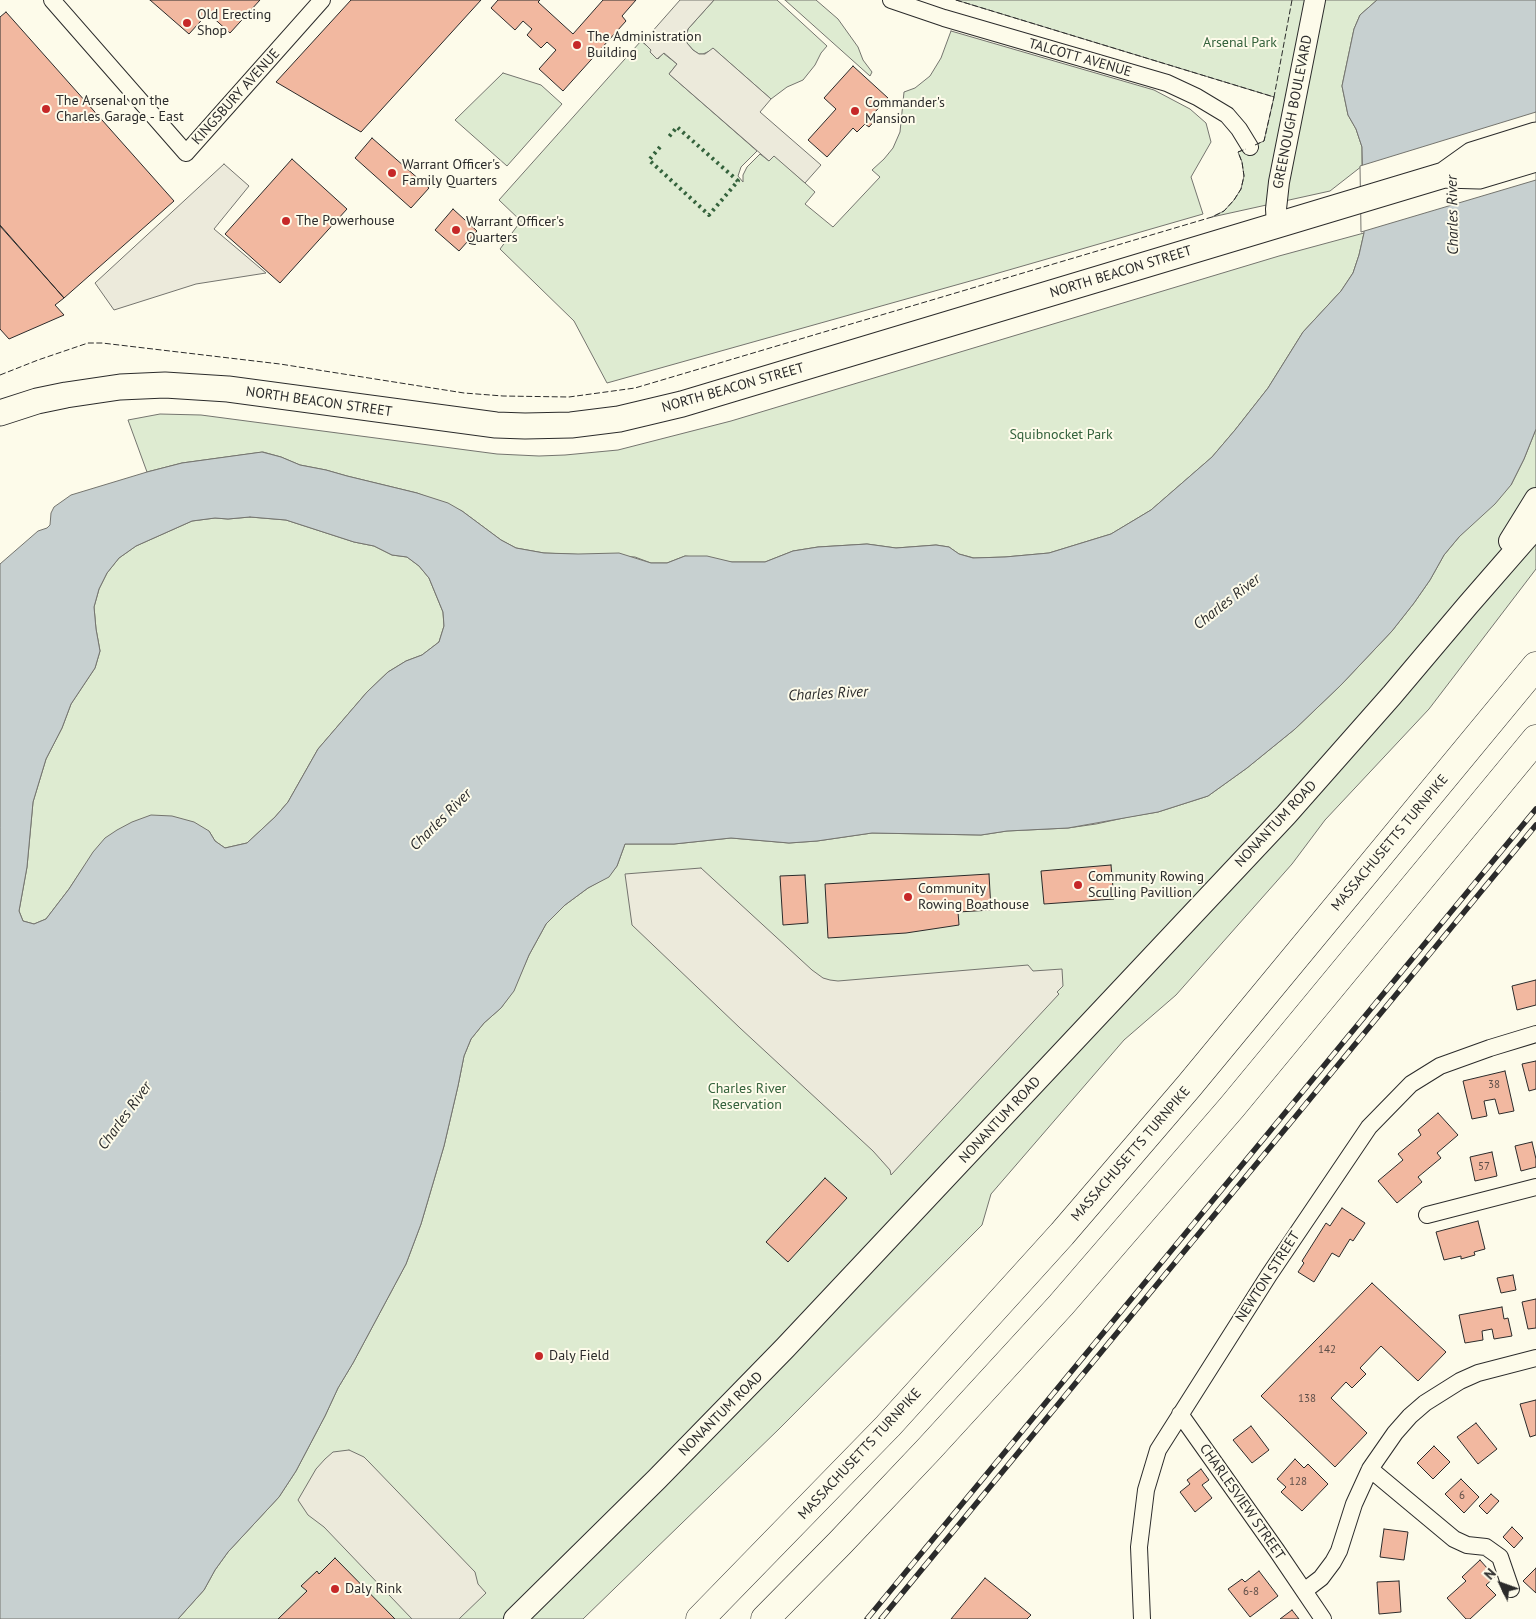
<!DOCTYPE html>
<html>
<head>
<meta charset="utf-8">
<style>
	body { margin:0 }
	#map { position:relative; width:1536px; height:1619px; overflow:hidden; background:#fdfbea; font-family:"PT Sans",sans-serif }
	canvas { display:block }
	.north { position:absolute; left:1476px; top:1559px; width:50px; height:50px; -webkit-text-stroke:4px #fdfbea; paint-order:stroke; rotate:312deg; font-size:14px; font-weight:700; line-height:20px; text-align:center; color:#2b2b2b }
	.north::after { content:''; display:block; margin:auto; width:18px; height:22px; background:#2b2b2b; clip-path:polygon(50% 0,100% 100%,50% 72%,0 100%) }
</style>
</head>
<body>
<div id="map">
<canvas width="1536" height="1619"></canvas>
<div class="north">N</div>
</div>
<script>
const context = document.querySelector('canvas').getContext('2d');
context.lineJoin = 'round';
function fillPath(path, color) {
  context.fillStyle = color;
  context.fill(path, 'evenodd');
}
function toPath(rows) {
  const path = new Path2D();
  for (const r of rows) {
    path.moveTo(r[0], r[1]);
    for (let i = 2; i < r.length; i += 2) path.lineTo(r[i], r[i + 1]);
  }
  return path;
}
function stroke(path, color, width, dash) {
  context.strokeStyle = color;
  context.lineWidth = width;
  context.lineCap = dash ? 'butt' : 'round';
  context.setLineDash(dash || []);
  context.stroke(path);
}
function drawText(font, color, halo, rows, align = 'center') {
  context.font = font + ' "PT Sans",sans-serif';
  context.lineWidth = 4;
  context.setLineDash([]);
  context.textBaseline = 'middle';
  context.strokeStyle = halo;
  context.fillStyle = color;
  for (const [text, x, y, turn = 0] of rows) {
    context.save();
    context.translate(x, y);
    context.rotate((+turn || 0) * Math.PI / 180);
    context.textAlign = isNaN(turn) ? turn : align;
    if (halo) context.strokeText(text, 0, 0);
    context.fillText(text, 0, 0);
    context.restore();
  }
}
const green = toPath([
	[714,0,777,0,827,46,821,53,815,65,803,80,787,87,771,99,714,49,703,54,699,54,693,50,687,43,686,37,688,29,714,0],
	[785,0,816,0,838,19,858,47,863,60,872,72,870,76,785,0],
	[956,0,1377,0,1360,15,1354,29,1342,86,1348,115,1356,129,1362,147,1362,166,1330,191,1212,217,1224,211,1234,200,1241,189,1244,176,1242,162,1238,152,1264,141,1274,97,956,0],
	[951,31,1154,90,1190,109,1206,123,1211,142,1191,177,1203,214,981,278,607,383,574,321,500,249,521,221,499,200,641,41,652,50,658,59,663,53,677,64,669,74,757,151,741,167,738,176,743,182,743,175,747,167,760,154,769,161,774,155,815,192,805,204,833,227,880,177,872,170,884,159,893,148,900,132,904,92,915,88,930,76,941,58,951,31],
	[503,73,541,85,562,104,507,166,455,120,503,73],
	[1364,233,1359,255,1353,273,1341,291,1303,332,1268,388,1235,430,1212,457,1151,510,1111,534,1049,553,1005,557,974,558,959,554,949,547,936,545,896,548,867,544,818,547,793,551,765,562,732,562,685,556,667,563,651,563,635,557,544,553,516,548,501,540,462,511,417,493,347,476,326,470,300,465,281,457,263,452,182,463,147,472,128,420,160,414,201,415,497,454,539,456,565,455,618,450,731,421,1279,256,1364,233],
	[1536,429,1536,569,1429,709,1325,820,1292,864,1176,995,1124,1040,991,1194,982,1225,779,1429,583,1619,178,1619,204,1590,215,1570,228,1552,279,1497,296,1471,325,1416,338,1388,353,1363,406,1264,421,1224,444,1146,458,1086,464,1056,471,1039,484,1023,501,1008,513,991,529,955,546,924,565,905,588,888,609,876,617,866,625,844,674,844,731,838,789,843,817,841,872,833,981,835,1007,831,1068,828,1096,824,1128,817,1158,812,1208,796,1247,768,1295,729,1341,685,1392,631,1414,603,1430,580,1444,555,1459,537,1511,485,1524,459,1536,429],
	[250,517,286,520,354,542,374,546,392,555,407,557,419,566,429,578,443,612,444,626,439,642,422,655,406,661,388,672,367,692,318,749,288,802,275,817,247,843,225,848,215,841,209,831,85,865,69,889,46,919,34,924,23,921,19,911,27,867,33,802,46,759,62,728,71,704,95,668,100,651,96,629,94,607,99,589,107,573,119,558,136,546,192,521,215,518,228,519,250,517]
]);
const parking = toPath([
	[680,0,714,0,688,29,686,37,687,43,693,50,699,54,705,54,713,48,771,99,760,112,821,165,805,183,774,156,769,161,669,74,677,64,664,53,657,59,650,52,651,50,643,42,680,0],
	[224,164,249,186,214,229,266,273,196,284,114,310,95,283,224,164],
	[701,868,812,970,823,978,830,980,838,981,1028,965,1033,971,1062,969,1063,986,1057,992,1059,994,891,1175,890,1170,873,1151,740,1028,632,925,625,874,701,868],
	[349,1450,364,1457,369,1462,475,1572,478,1584,486,1593,459,1619,412,1619,324,1527,308,1515,298,1500,316,1469,325,1459,333,1452,349,1450]
]);
const water = toPath([
	[1377,0,1536,0,1536,429,1524,459,1511,485,1495,504,1459,537,1444,555,1430,580,1414,603,1392,631,1341,685,1295,729,1247,768,1208,796,1158,812,1068,828,1007,831,981,835,872,833,817,841,789,843,731,838,674,844,625,844,617,866,609,877,588,888,565,905,546,924,529,955,514,991,501,1008,484,1023,471,1039,464,1056,458,1086,444,1146,421,1224,406,1264,353,1363,338,1388,325,1416,296,1471,279,1497,228,1552,215,1570,204,1590,178,1619,0,1619,0,564,38,531,47,528,50,525,51,513,54,507,71,495,147,472,182,463,262,452,281,457,300,465,326,470,347,476,417,493,448,503,462,511,501,540,516,548,544,553,578,554,619,553,651,563,667,563,685,556,707,556,732,562,765,562,793,551,818,547,867,544,896,548,936,545,949,547,959,554,973,558,1005,557,1049,553,1111,534,1151,510,1212,457,1235,430,1268,388,1303,332,1341,291,1353,273,1359,255,1364,233,1362,147,1356,129,1348,115,1342,86,1354,29,1360,15,1377,0],
	[250,517,286,520,354,542,374,546,392,555,407,557,419,566,429,578,443,612,444,626,439,642,422,655,406,661,388,672,367,692,318,749,288,802,275,817,247,843,225,848,215,841,209,831,194,822,172,816,151,815,132,822,117,830,105,838,93,852,69,889,46,919,34,924,23,921,19,911,27,867,33,802,46,759,62,728,71,704,95,668,100,651,96,629,94,607,99,589,107,573,119,558,136,546,192,521,215,518,228,519,250,517]
]);
const pier = toPath([
	[1536,112,1536,180,1361,232,1360,166,1536,112]
]);
const building = toPath([
	[150,0,260,0,230,33,208,13,189,34,150,0],
	[351,0,481,0,361,132,276,82,351,0],
	[498,0,540,0,538,2,573,34,603,0,636,0,622,16,626,21,563,91,539,69,556,50,547,42,541,48,527,35,532,29,523,21,515,30,491,8,498,0],
	[6,12,174,201,64,298,0,225,0,17,6,12],
	[853,66,888,98,874,113,878,117,869,127,865,124,857,132,853,128,827,157,808,140,836,109,824,98,853,66],
	[372,138,429,188,411,208,355,158,372,138],
	[292,159,347,209,280,283,225,234,292,159],
	[453,209,477,231,459,251,435,230,453,209],
	[0,226,64,298,55,305,64,315,9,339,0,329,0,226],
	[1111,865,1114,899,1044,904,1041,871,1111,865],
	[989,874,991,910,958,912,959,925,906,933,828,938,825,884,989,874],
	[805,875,808,923,783,925,780,876,805,875],
	[1536,980,1536,1005,1517,1010,1512,986,1536,980],
	[1536,1061,1536,1089,1529,1091,1522,1064,1536,1061],
	[1505,1071,1514,1111,1499,1114,1495,1099,1484,1101,1487,1116,1472,1119,1463,1081,1505,1071],
	[1438,1113,1458,1135,1437,1153,1441,1158,1418,1177,1422,1182,1397,1203,1378,1181,1403,1160,1398,1154,1421,1135,1418,1130,1438,1113],
	[1532,1142,1536,1159,1536,1167,1521,1171,1515,1146,1532,1142],
	[1492,1152,1497,1176,1475,1181,1470,1157,1492,1152],
	[825,1178,847,1198,788,1262,766,1242,825,1178],
	[1342,1208,1365,1223,1353,1241,1350,1239,1339,1257,1332,1253,1314,1282,1298,1272,1304,1263,1302,1261,1326,1223,1330,1226,1342,1208],
	[1478,1221,1485,1249,1474,1252,1475,1255,1461,1259,1461,1256,1444,1260,1436,1232,1478,1221],
	[1513,1275,1516,1290,1501,1293,1497,1278,1513,1275],
	[1372,1283,1446,1352,1418,1381,1381,1346,1360,1368,1366,1374,1352,1388,1346,1382,1331,1398,1367,1433,1335,1467,1261,1396,1372,1283],
	[1536,1299,1536,1328,1528,1329,1522,1302,1536,1299],
	[1502,1307,1504,1319,1508,1318,1512,1336,1494,1339,1492,1329,1482,1331,1483,1340,1465,1343,1459,1315,1502,1307],
	[1536,1400,1536,1435,1530,1437,1520,1404,1536,1400],
	[1476,1423,1497,1449,1478,1464,1457,1437,1476,1423],
	[1251,1426,1269,1450,1252,1463,1233,1440,1251,1426],
	[1434,1446,1450,1462,1433,1479,1417,1463,1434,1446],
	[1295,1459,1304,1468,1308,1464,1328,1484,1302,1511,1281,1492,1286,1487,1277,1479,1295,1459],
	[1201,1469,1209,1480,1202,1485,1212,1498,1195,1512,1180,1492,1190,1484,1187,1480,1201,1469],
	[1461,1479,1479,1497,1464,1513,1445,1494,1461,1479],
	[1491,1494,1499,1501,1487,1514,1479,1506,1491,1494],
	[1512,1527,1523,1538,1514,1548,1503,1537,1512,1527],
	[1384,1529,1408,1532,1404,1560,1380,1557,1384,1529],
	[335,1558,395,1619,278,1619,307,1591,301,1586,317,1571,319,1574,335,1558],
	[1480,1560,1495,1577,1486,1585,1496,1595,1470,1619,1466,1619,1447,1598,1466,1581,1462,1577,1480,1560],
	[1536,1568,1536,1593,1523,1581,1536,1568],
	[1259,1571,1278,1596,1250,1617,1228,1589,1242,1579,1245,1582,1259,1571],
	[985,1578,1031,1615,1027,1619,951,1619,985,1578],
	[1399,1581,1401,1612,1379,1614,1377,1582,1399,1581],
	[1292,1610,1299,1619,1280,1619,1292,1610]
]);
const minor = toPath([
	[52,0,186,153,322,0],
	[891,0,944,18,1167,83,1197,97,1227,115,1239,129,1250,147],
	[1427,1215,1536,1187],
	[1180,1414,1277,1551,1323,1619],
	[1370,1469,1454,1539,1467,1545,1486,1547,1500,1557,1511,1589],
	[1304,1591,1321,1578,1333,1562,1339,1551,1354,1504,1370,1469,1395,1433,1410,1416,1425,1403,1460,1381,1478,1373,1536,1358],
	[1142,1619,1139,1547,1146,1490,1158,1450,1269,1275,1369,1127,1411,1084,1440,1066,1490,1048,1536,1034]
]);
const tertiary = toPath([
	[1277,225,1276,209,1279,182,1315,0]
]);
const secondary = toPath([
	[1510,541,1536,499],
	[515,1619,657,1479,785,1348,1286,815,1392,695,1468,605,1536,527]
]);
const primary = toPath([
	[1444,175,1479,176,1536,159],
	[0,413,37,401,66,395,120,387,165,385,228,389,496,425,525,426,571,425,619,419,682,404,1444,175,1472,155,1536,135]
]);
const motorway = toPath([
	[700,1619,888,1426,1062,1234,1189,1086,1536,666],
	[765,1619,840,1543,929,1449,1061,1305,1232,1107,1536,739]
]);
const rail = toPath([
	[867,1619,1536,809],
	[881,1619,1536,825]
]);
const hedge = toPath([
	[660,147,649,160,709,215,738,181,677,127,667,139]
]);
const fence = toPath([
	[956,0,1274,97,1292,0],
	[1255,145,1264,141,1274,97],
	[0,375,38,360,88,343,102,343,280,364,464,393,503,396,569,397,635,388,1212,217,1224,211,1234,200,1241,189,1244,176,1242,162,1238,152,1246,149]
]);
const markers = [
	[187,23,5,"#c62828"],
	[577,45,5,"#c62828"],
	[46,109,5,"#c62828"],
	[855,111,5,"#c62828"],
	[392,173,5,"#c62828"],
	[286,221,5,"#c62828"],
	[456,230,5,"#c62828"],
	[1078,885,5,"#c62828"],
	[908,897,5,"#c62828"],
	[539,1356,5,"#c62828"],
	[335,1589,5,"#c62828"]
];
const numberNames = [
	["38",1494,1085],
	["57",1484,1167],
	["142",1327,1350],
	["138",1307,1399],
	["128",1298,1482],
	["6",1462,1496],
	["6-8",1251,1592]
];
const poiNames = [
	["Old Erecting",197,15],
	["Shop",197,31],
	["The Administration",587,37],
	["Building",587,53],
	["The Arsenal on the",56,101],
	["Charles Garage - East",56,117],
	["Commander's",865,103],
	["Mansion",865,119],
	["Warrant Officer's",402,165],
	["Family Quarters",402,181],
	["The Powerhouse",296,221],
	["Warrant Officer's",466,222],
	["Quarters",466,238],
	["Community Rowing",1088,877],
	["Sculling Pavillion",1088,893],
	["Community",918,889],
	["Rowing Boathouse",918,905],
	["Daly Field",549,1356],
	["Daly Rink",345,1589]
];
const parkNames = [
	["Arsenal Park",1240,43],
	["Squibnocket Park",1061,435],
	["Charles River",747,1089],
	["Reservation",747,1105]
];
const streetNames = [
	["TALCOTT AVENUE",1080,58,16],
	["KINGSBURY AVENUE",236,97,-48],
	["GREENOUGH BOULEVARD",1293,112,-79],
	["NORTH BEACON STREET",1121,272,-17],
	["NORTH BEACON STREET",733,388,-16],
	["NORTH BEACON STREET",319,402,8],
	["NONANTUM ROAD",1276,824,-47],
	["MASSACHUSETTS TURNPIKE",1390,843,-50],
	["NONANTUM ROAD",1000,1120,-47],
	["MASSACHUSETTS TURNPIKE",1131,1154,-49],
	["NEWTON STREET",1268,1277,-57],
	["NONANTUM ROAD",721,1414,-45],
	["MASSACHUSETTS TURNPIKE",860,1454,-47],
	["CHARLESVIEW STREET",1242,1502,55]
];
const waterNames = [
	["Charles River",1453,215,-91],
	["Charles River",1227,602,-38],
	["Charles River",828,694,-3],
	["Charles River",441,820,-45],
	["Charles River",125,1116,-54]
];
fillPath(green, '#deebd1');
stroke(green, '#74746e', 1);
fillPath(parking, '#eceadb');
stroke(parking, '#74746e', 1);
fillPath(water, '#c7d0d0');
stroke(water, '#74746e', 1);
fillPath(pier, '#fdfbea');
stroke(pier, '#74746e', 1);
fillPath(building, '#f2b8a0');
stroke(building, '#2b2b2b', 1);
stroke(minor, '#2b2b2b', 18);
stroke(tertiary, '#2b2b2b', 22);
stroke(secondary, '#2b2b2b', 24);
stroke(primary, '#2b2b2b', 27);
stroke(motorway, '#2b2b2b', 29);
stroke(minor, '#fdfbea', 16);
stroke(tertiary, '#fdfbea', 20);
stroke(secondary, '#fdfbea', 22);
stroke(primary, '#fdfbea', 25);
stroke(motorway, '#fdfbea', 28);
stroke(rail, '#2b2b2b', 5.5);
stroke(rail, '#fdfbea', 4, [11]);
stroke(hedge, '#34623c', 4, [2.5, 4]);
stroke(fence, '#2b2b2b', 1, [6, 2.5]);
for (const [x, y, r, color] of markers) {
  const dot = new Path2D();
  dot.arc(x, y, r, 0, 2 * Math.PI);
  context.fillStyle = color;
  context.fill(dot);
  stroke(dot, '#fdfbea', 2);
}
drawText('11px', '#5d4e48', null, numberNames);
drawText('14px', '#2b2b2b', '#fdfbea', poiNames, 'left');
drawText('14px', '#34623c', '#fdfbea', parkNames);
drawText('14px', '#2b2b2b', '#fdfbea', streetNames);
drawText('italic 15px', '#2b2b2b', '#fdfbea', waterNames);
</script>
</body>
</html>
